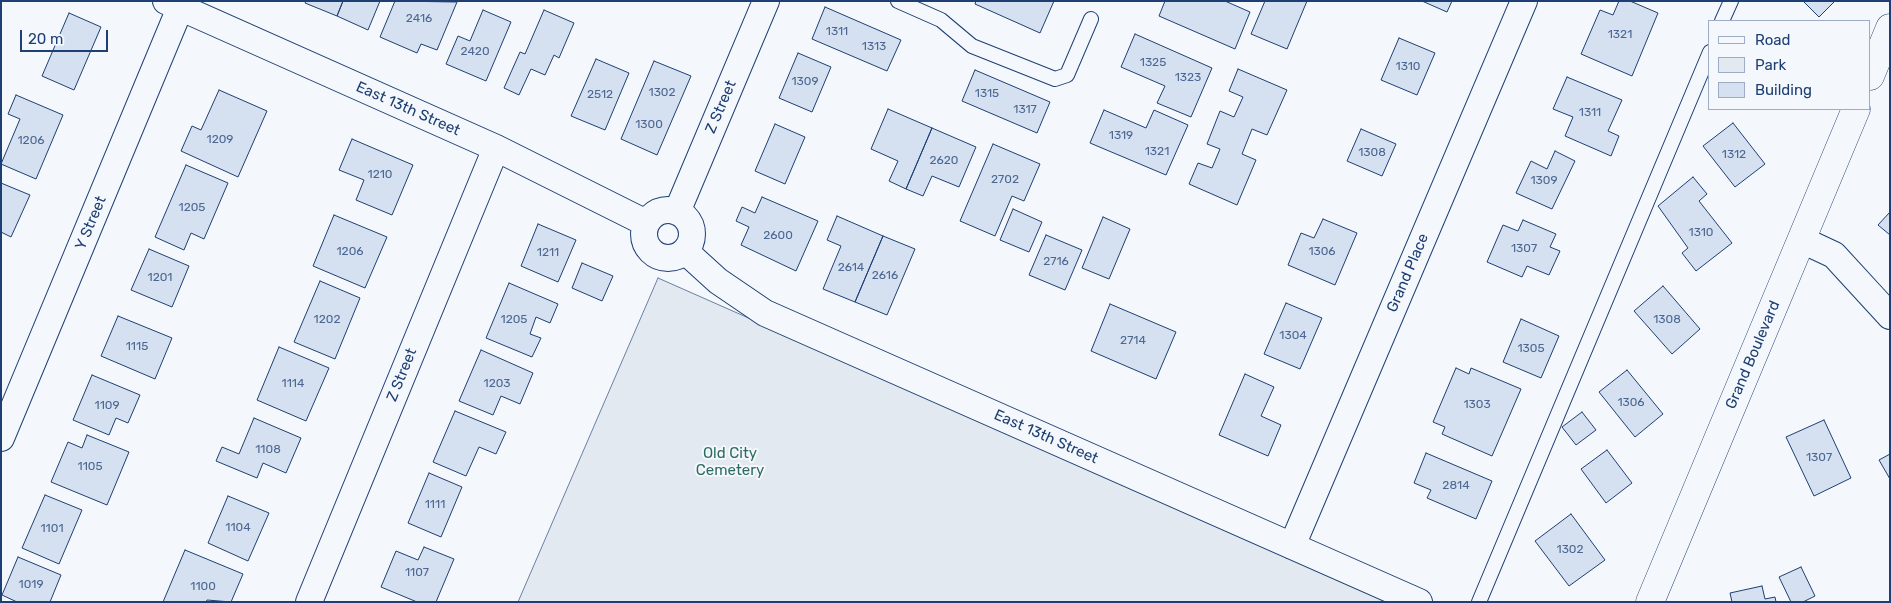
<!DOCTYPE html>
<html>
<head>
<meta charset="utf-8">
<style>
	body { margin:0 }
	#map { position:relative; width:1891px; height:603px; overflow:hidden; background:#f4f7fb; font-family:Rubik,sans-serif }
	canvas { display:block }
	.frame { position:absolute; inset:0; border:2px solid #1d3f73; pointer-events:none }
	.legend { position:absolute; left:1708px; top:20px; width:162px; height:90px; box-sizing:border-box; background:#f4f7fb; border:1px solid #9eadc5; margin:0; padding:6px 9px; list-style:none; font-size:15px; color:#1d3f73 }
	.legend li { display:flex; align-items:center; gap:10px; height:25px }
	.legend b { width:25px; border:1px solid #9eadc5 }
	.scale { position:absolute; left:20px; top:30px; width:88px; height:22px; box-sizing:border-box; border:2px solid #1d3f73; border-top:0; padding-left:6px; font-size:15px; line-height:18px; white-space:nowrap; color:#1d3f73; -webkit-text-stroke:4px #f4f7fb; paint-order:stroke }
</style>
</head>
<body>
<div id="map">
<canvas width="1891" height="603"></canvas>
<div class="frame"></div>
<ul class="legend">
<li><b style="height:6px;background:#f4f7fb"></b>Road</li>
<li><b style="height:14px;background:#e3e9f0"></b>Park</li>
<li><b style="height:14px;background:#d5e0f0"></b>Building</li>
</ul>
<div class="scale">20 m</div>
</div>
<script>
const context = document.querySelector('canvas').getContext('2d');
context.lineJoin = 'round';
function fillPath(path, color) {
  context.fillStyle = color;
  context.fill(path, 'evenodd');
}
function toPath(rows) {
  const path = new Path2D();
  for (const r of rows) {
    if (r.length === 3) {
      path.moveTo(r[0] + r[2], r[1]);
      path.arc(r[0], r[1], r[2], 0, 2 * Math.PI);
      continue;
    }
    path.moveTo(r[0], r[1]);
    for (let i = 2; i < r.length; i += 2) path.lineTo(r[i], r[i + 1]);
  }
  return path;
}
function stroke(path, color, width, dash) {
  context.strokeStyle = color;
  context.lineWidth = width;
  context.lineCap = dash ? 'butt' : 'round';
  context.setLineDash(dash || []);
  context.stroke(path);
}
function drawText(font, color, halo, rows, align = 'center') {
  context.font = font + ' Rubik,sans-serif';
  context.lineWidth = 4;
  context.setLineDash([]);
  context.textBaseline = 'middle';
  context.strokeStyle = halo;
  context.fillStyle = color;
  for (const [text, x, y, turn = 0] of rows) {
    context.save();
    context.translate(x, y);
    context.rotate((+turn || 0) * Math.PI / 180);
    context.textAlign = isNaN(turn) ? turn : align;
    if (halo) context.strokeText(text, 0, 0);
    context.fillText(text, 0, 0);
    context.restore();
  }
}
const green = toPath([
	[658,278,1391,602,518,602,658,278]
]);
const building = toPath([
	[306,1,343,1,337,16,305,3,306,1],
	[343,1,380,1,368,30,337,16,343,1],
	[395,1,457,2,437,50,421,44,417,53,380,37,395,1],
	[976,1,1054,1,1040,33,975,4,976,1],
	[1165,1,1225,1,1250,12,1235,49,1159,16,1165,1],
	[1265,1,1307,1,1287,49,1251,34,1265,1],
	[1422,1,1452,1,1447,12,1422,1],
	[1619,1,1630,1,1658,13,1632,76,1581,54,1600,10,1613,15,1619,1],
	[1803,1,1835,1,1819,17,1803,1],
	[825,7,901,40,887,71,812,39,825,7],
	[483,10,511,22,486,81,446,64,458,36,470,41,483,10],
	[544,10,574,23,559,58,554,55,545,75,531,69,519,95,504,88,520,52,525,54,544,10],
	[69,13,101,27,74,90,42,76,69,13],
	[1135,34,1212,68,1191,117,1157,103,1165,86,1121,67,1135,34],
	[1399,38,1435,53,1417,95,1381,80,1399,38],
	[798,53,831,67,812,112,779,98,798,53],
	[596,59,629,73,605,130,571,116,596,59],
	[654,61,691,76,657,155,621,139,654,61],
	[1238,69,1287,90,1267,135,1252,129,1242,154,1256,160,1237,205,1189,184,1198,163,1212,168,1220,149,1207,144,1220,111,1234,117,1243,97,1229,91,1238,69],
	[975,70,1050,102,1037,133,962,101,975,70],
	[1567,77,1622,100,1608,131,1619,136,1611,156,1565,136,1573,117,1553,109,1567,77],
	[219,90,267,111,238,177,181,151,192,126,201,130,219,90],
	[16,95,63,115,36,179,1,164,20,119,8,114,16,95],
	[888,109,932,128,906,189,889,181,898,161,871,149,888,109],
	[1104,110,1146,128,1154,110,1188,125,1166,175,1090,143,1104,110],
	[1733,123,1765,164,1735,187,1703,146,1733,123],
	[775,124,805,137,785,184,755,171,775,124],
	[932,128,976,147,959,187,932,176,923,196,906,189,932,128],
	[1361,129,1396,144,1382,176,1347,161,1361,129],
	[352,139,413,165,392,215,356,200,364,180,339,170,352,139],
	[993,144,1040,164,1024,201,1012,196,995,236,960,221,993,144],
	[1555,151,1575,161,1552,209,1516,193,1531,161,1547,169,1555,151],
	[186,165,228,183,204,239,191,233,184,250,155,237,186,165],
	[1693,177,1707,194,1699,201,1732,243,1696,271,1682,253,1688,248,1658,206,1693,177],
	[1,183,30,195,11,237,1,232,1,183],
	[762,197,818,221,796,271,741,245,749,227,736,221,742,207,755,213,762,197],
	[1013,209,1042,222,1029,252,1000,240,1013,209],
	[1890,212,1890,235,1878,225,1890,212],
	[334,215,387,237,365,288,313,266,334,215],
	[837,216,883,236,855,302,823,289,841,246,827,240,837,216],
	[1103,217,1130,229,1109,279,1082,268,1103,217],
	[1323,219,1357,233,1335,285,1288,265,1301,233,1314,238,1323,219],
	[1523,220,1556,234,1550,247,1560,251,1549,275,1527,266,1522,277,1487,262,1503,225,1518,231,1523,220],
	[538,224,576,240,558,282,521,266,538,224],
	[1046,235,1082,250,1065,290,1029,275,1046,235],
	[883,236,915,249,887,315,855,302,883,236],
	[149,249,189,266,172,307,131,290,149,249],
	[582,263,613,276,602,301,572,288,582,263],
	[320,281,360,298,335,359,294,342,320,281],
	[509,283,558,304,550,323,536,317,530,334,541,338,532,357,486,338,509,283],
	[1663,286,1700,329,1672,354,1634,311,1663,286],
	[1286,303,1322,318,1300,369,1264,354,1286,303],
	[1110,304,1176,332,1156,379,1091,351,1110,304],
	[118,316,172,338,155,379,101,356,118,316],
	[1521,319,1559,336,1541,378,1503,362,1521,319],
	[279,347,329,368,306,421,257,400,279,347],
	[481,350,533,373,520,404,501,396,493,415,459,401,481,350],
	[1456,368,1469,374,1471,368,1521,389,1492,456,1442,434,1445,427,1433,422,1456,368],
	[1627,370,1663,414,1635,437,1599,392,1627,370],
	[1245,374,1274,387,1261,416,1281,425,1268,456,1219,435,1245,374],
	[92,375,140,395,128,423,116,418,109,435,73,420,92,375],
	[455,411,506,432,496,454,479,447,466,476,433,462,455,411],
	[1582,412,1596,430,1576,445,1562,427,1582,412],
	[254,418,301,438,286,473,263,463,257,478,216,461,222,447,239,454,254,418],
	[1824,420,1851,478,1814,496,1786,437,1824,420],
	[87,435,129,452,107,505,51,482,68,442,82,448,87,435],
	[1607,450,1632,483,1606,503,1581,469,1607,450],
	[1426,453,1492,481,1476,519,1427,498,1431,490,1414,483,1426,453],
	[1890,454,1890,479,1879,460,1890,454],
	[429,473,462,487,441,537,408,523,429,473],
	[45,495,82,510,59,564,22,548,45,495],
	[228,496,269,513,248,561,208,543,228,496],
	[1571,514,1605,560,1569,586,1535,541,1571,514],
	[424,547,454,559,436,602,417,602,381,587,396,551,418,560,424,547],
	[185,550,243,574,231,602,207,600,206,602,163,602,185,550],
	[18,557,61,575,50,602,17,602,2,595,18,557],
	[1801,567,1815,596,1803,602,1791,602,1779,577,1801,567],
	[1762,586,1765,599,1775,597,1776,602,1732,602,1730,593,1762,586]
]);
const lane = toPath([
	[898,1,941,20,972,46,1055,79,1067,75,1091,19],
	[1722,21,1731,1],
	[1479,602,1710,52]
]);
const street = toPath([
	[166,1,496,148,646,223],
	[668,234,24],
	[677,212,766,1],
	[1802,240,1834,255,1890,316],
	[685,251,718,281,765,313,1419,602],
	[1,438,180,8],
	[1292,546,1524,1],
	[309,602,496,148]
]);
const secondary = toPath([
	[1870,76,1890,28],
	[1650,602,1856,109]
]);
const numberNames = [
	["2416",419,19],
	["1311",837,32],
	["1321",1620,35],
	["1313",874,47],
	["2420",475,52],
	["1325",1153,63],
	["1310",1408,67],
	["1323",1188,78],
	["1309",805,82],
	["1302",662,93],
	["1315",987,94],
	["2512",600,95],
	["1317",1025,110],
	["1311",1590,113],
	["1300",649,125],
	["1319",1121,136],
	["1209",220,140],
	["1206",31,141],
	["1321",1157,152],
	["1308",1372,153],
	["1312",1734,155],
	["2620",944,161],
	["1210",380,175],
	["2702",1005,180],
	["1309",1544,181],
	["1205",192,208],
	["1310",1701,233],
	["2600",778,236],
	["1307",1524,249],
	["1206",350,252],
	["1306",1322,252],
	["1211",548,253],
	["2716",1056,262],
	["2614",851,268],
	["2616",885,276],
	["1201",160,278],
	["1202",327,320],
	["1205",514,320],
	["1308",1667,320],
	["1304",1293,336],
	["2714",1133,341],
	["1115",137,347],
	["1305",1531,349],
	["1114",293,384],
	["1203",497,384],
	["1306",1631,403],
	["1303",1477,405],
	["1109",107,406],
	["1108",268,450],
	["1307",1819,458],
	["1105",90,467],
	["2814",1456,486],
	["1111",435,505],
	["1104",238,528],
	["1101",52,529],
	["1302",1570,550],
	["1107",417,573],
	["1019",31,585],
	["1100",203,587]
];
const streetNames = [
	["Z Street",721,107,-67],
	["East 13th Street",408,109,24],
	["Y Street",91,223,-67],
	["Grand Place",1408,273,-67],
	["Grand Boulevard",1753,355,-67],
	["Z Street",402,375,-68],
	["East 13th Street",1046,437,24]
];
const parkNames = [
	["Old City",730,454],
	["Cemetery",730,471]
];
fillPath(green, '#e3e9f0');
stroke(green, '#687fa3', 1);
fillPath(building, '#d5e0f0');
stroke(building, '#1d3f73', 1);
stroke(lane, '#1d3f73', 16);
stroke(street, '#1d3f73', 28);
stroke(secondary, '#1d3f73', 29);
stroke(lane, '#f4f7fb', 14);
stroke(street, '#f4f7fb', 26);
stroke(secondary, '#f4f7fb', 28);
drawText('12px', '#4b6792', null, numberNames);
drawText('15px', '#1d3f73', '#f4f7fb', streetNames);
drawText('15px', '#2c6c60', '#f4f7fb', parkNames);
</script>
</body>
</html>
